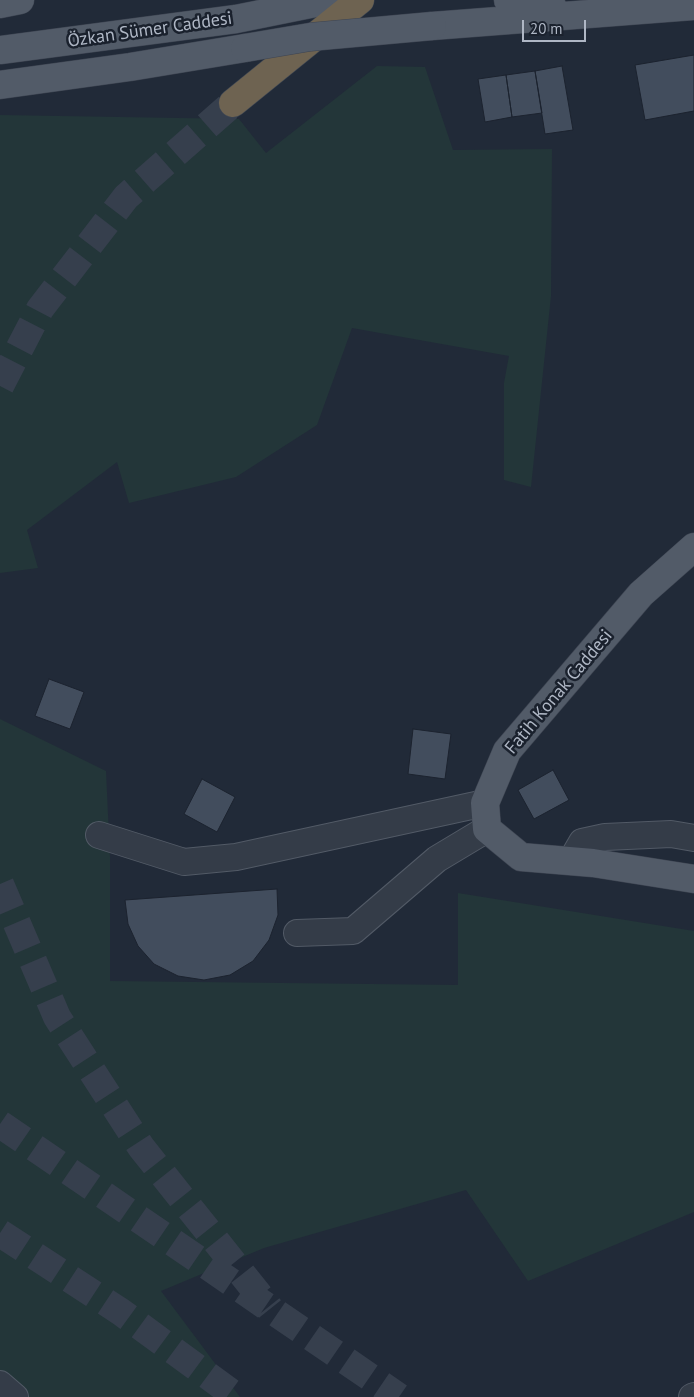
<!DOCTYPE html>
<html>
<head>
<meta charset="utf-8">
<style>
	body { margin:0 }
	#map { position:relative; width:694px; height:1397px; overflow:hidden; background:#212a38; font-family:"PT Sans",sans-serif }
	canvas { display:block }
	.scale { position:absolute; left:522px; top:20px; width:64px; height:22px; box-sizing:border-box; border:2px solid #afb7c5; border-top:0; padding-left:6px; font-size:15px; line-height:18px; white-space:nowrap; color:#afb7c5; -webkit-text-stroke:4px #1a212d; paint-order:stroke }
</style>
</head>
<body>
<div id="map">
<canvas width="694" height="1397"></canvas>
<div class="scale">20 m</div>
</div>
<script>
const context = document.querySelector('canvas').getContext('2d');
context.lineJoin = 'round';
function fillPath(path, color) {
  context.fillStyle = color;
  context.fill(path, 'evenodd');
}
function toPath(rows) {
  const path = new Path2D();
  for (const r of rows) {
    path.moveTo(r[0], r[1]);
    for (let i = 2; i < r.length; i += 2) path.lineTo(r[i], r[i + 1]);
  }
  return path;
}
function stroke(path, color, width, dash) {
  context.strokeStyle = color;
  context.lineWidth = width;
  context.lineCap = dash ? 'butt' : 'round';
  context.setLineDash(dash || []);
  context.stroke(path);
}
function drawText(font, color, halo, rows, align = 'center') {
  context.font = font + ' "PT Sans",sans-serif';
  context.lineWidth = 5;
  context.setLineDash([]);
  context.textBaseline = 'middle';
  context.strokeStyle = halo;
  context.fillStyle = color;
  for (const [text, x, y, turn = 0] of rows) {
    context.save();
    context.translate(x, y);
    context.rotate((+turn || 0) * Math.PI / 180);
    context.textAlign = isNaN(turn) ? turn : align;
    if (halo) context.strokeText(text, 0, 0);
    context.fillText(text, 0, 0);
    context.restore();
  }
}
const green = toPath([
	[377,66,425,67,453,150,552,149,551,296,531,487,504,480,504,383,509,356,352,328,317,425,236,477,129,503,117,462,27,530,38,568,0,573,0,115,239,119,266,153],
	[0,719,106,771,110,857,110,981,458,985,458,893,694,931,694,1212,528,1281,466,1190,264,1248,161,1291,240,1397,0,1397]
]);
const building = toPath([
	[694,55,694,111,645,120,635,65,694,55],
	[562,66,573,130,545,134,535,71,562,66],
	[535,71,542,113,512,117,506,75,535,71],
	[506,75,512,117,485,122,478,79,506,75],
	[49,679,84,692,70,729,35,716,49,679],
	[413,729,451,734,445,779,408,774,413,729],
	[553,770,569,800,534,819,518,790,553,770],
	[202,779,235,797,217,832,184,814,202,779],
	[277,889,278,915,269,940,253,961,230,975,204,980,178,976,154,964,138,946,128,924,125,900,277,889]
]);
const highwayTunnel = toPath([
	[0,386,40,309,126,197,233,103],
	[0,884,57,1017,141,1147,270,1309],
	[0,1124,399,1397],
	[0,1233,121,1312,237,1397]
]);
const minor = toPath([
	[99,835,184,862,236,857,485,803],
	[571,861,582,842,605,837,671,834,694,838],
	[297,933,353,931,437,859,487,829],
	[0,1384,15,1397],
	[692,1397,694,1396]
]);
const major = toPath([
	[508,0,552,6],
	[0,4,20,0],
	[432,26,694,6],
	[0,50,236,19,330,0],
	[0,85,130,67,245,48],
	[694,547,641,594,507,751,485,803,487,829,521,857,593,863,694,879]
]);
const highway = toPath([
	[233,103,360,0]
]);
const majorBridge = toPath([
	[245,48,310,37,432,26]
]);
const streetNames = [
	["Özkan Sümer Caddesi",150,30,-8],
	["Fatih Konak Caddesi",559,692,-50]
];
fillPath(green, '#233639');
fillPath(building, '#424d5d');
stroke(building, '#1c232f', 1);
stroke(highwayTunnel, '#363f4d', 28, [28, 14]);
stroke(minor, '#525a66', 28);
stroke(major, '#3e4552', 29);
stroke(highway, '#3f4753', 29);
stroke(minor, '#343c48', 26);
stroke(major, '#525b68', 28);
stroke(highway, '#6e6351', 28);
stroke(majorBridge, '#3e4552', 29, []);
stroke(majorBridge, '#525b68', 28);
drawText('18px', '#afb7c5', '#1a212d', streetNames);
</script>
</body>
</html>
